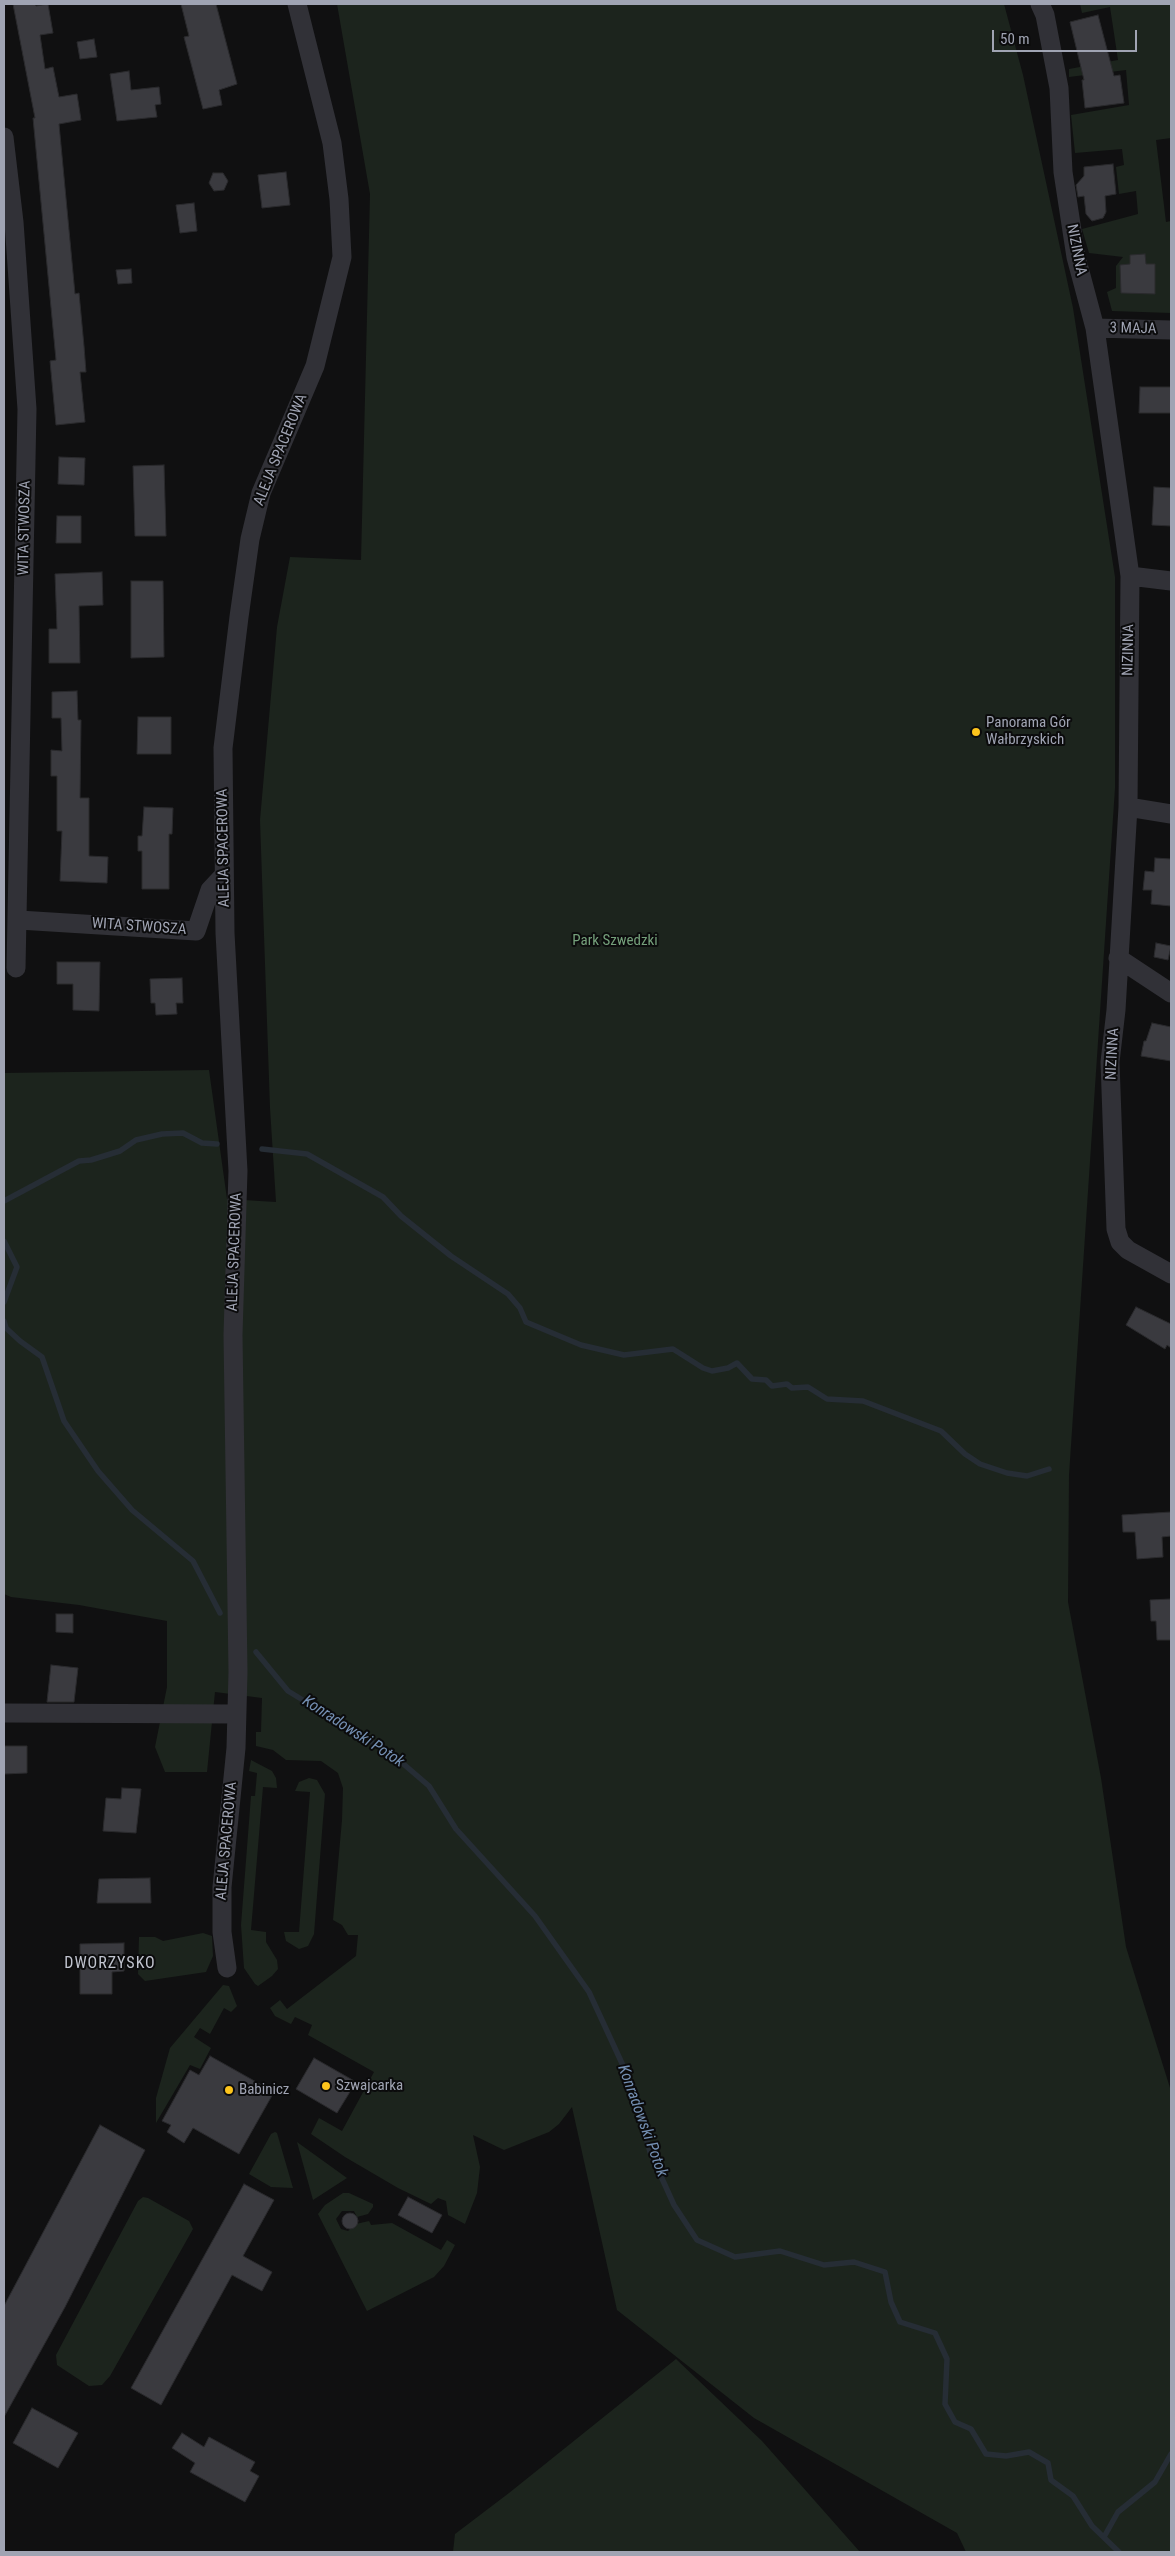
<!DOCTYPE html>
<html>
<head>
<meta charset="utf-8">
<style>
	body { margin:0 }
	#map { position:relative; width:1175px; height:2556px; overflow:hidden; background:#101011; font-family:"Roboto Condensed",sans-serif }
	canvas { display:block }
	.frame { position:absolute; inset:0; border:5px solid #a0a4b3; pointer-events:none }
	.scale { position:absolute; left:992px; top:30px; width:145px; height:22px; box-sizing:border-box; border:2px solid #a0a4b3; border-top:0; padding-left:6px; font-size:15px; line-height:18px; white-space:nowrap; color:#a0a4b3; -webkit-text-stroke:4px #0b0b0c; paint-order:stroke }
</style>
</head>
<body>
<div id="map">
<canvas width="1175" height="2556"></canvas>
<div class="frame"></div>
<div class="scale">50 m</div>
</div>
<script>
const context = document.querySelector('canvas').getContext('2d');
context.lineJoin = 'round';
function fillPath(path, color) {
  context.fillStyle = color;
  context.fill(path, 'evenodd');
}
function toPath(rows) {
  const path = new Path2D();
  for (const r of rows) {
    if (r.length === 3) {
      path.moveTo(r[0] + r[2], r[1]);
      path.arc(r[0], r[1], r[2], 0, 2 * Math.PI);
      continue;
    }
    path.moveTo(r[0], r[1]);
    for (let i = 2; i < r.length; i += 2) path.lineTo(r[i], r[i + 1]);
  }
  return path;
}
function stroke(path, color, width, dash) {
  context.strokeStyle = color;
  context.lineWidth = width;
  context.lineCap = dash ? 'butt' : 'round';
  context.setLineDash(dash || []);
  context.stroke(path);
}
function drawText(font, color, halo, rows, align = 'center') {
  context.font = font + ' "Roboto Condensed",sans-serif';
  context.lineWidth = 4;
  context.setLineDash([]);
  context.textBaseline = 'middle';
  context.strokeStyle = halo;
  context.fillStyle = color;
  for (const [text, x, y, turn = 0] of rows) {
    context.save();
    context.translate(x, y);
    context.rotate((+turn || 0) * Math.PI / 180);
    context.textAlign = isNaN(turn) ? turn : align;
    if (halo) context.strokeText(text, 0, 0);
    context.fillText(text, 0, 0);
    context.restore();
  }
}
const green = toPath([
	[337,4,1004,4,1023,75,1073,308,1115,577,1115,788,1069,1475,1068,1602,1101,1778,1126,1947,1171,2091,1171,2552,966,2552,957,2533,754,2418,617,2310,572,2107,559,2124,549,2132,504,2150,473,2135,480,2167,477,2193,465,2224,448,2215,446,2201,438,2198,431,2204,398,2188,345,2157,311,2134,319,2118,342,2131,374,2072,308,2035,312,2025,295,2017,291,2024,275,2016,270,2008,280,2000,287,2009,356,1956,358,1935,348,1935,342,1925,333,1920,342,1820,343,1788,338,1773,321,1761,286,1760,273,1750,256,1746,256,1732,261,1732,262,1698,215,1692,207,1772,165,1772,155,1747,167,1687,167,1621,79,1605,11,1597,4,1594,4,1073,209,1070,227,1199,276,1202,270,1108,260,820,277,627,290,557,361,560,370,194],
	[1080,4,1171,4,1171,138,1156,140,1166,222,1171,221,1171,313,1112,311,1107,292,1116,288,1116,266,1123,257,1089,253,1082,229,1138,214,1136,191,1119,194,1116,167,1124,165,1122,149,1075,153,1071,115,1129,105,1126,70,1069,77,1069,69,1118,60,1110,7,1082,13],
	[251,1760,272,1771,276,1778,277,1788,263,1787,251,1930,266,1932,266,1942,277,1960,278,1969,272,1976,258,1986,255,1984,244,1968,241,1925,251,1796,255,1796,257,1773,249,1771],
	[309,1778,317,1780,325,1794,314,1934,308,1946,299,1949,286,1941,284,1932,299,1932,310,1792,295,1791,299,1782],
	[203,1933,212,1936,213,1956,206,1972,145,1981,138,1974,139,1937,155,1937,163,1941],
	[223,1985,229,1986,237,2006,231,2012,224,2008,210,2034,200,2028,194,2037,211,2048,200,2069,190,2065,156,2123,156,2098,170,2048],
	[275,2132,277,2133,293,2188,271,2187,249,2174,271,2134],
	[297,2142,347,2178,313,2200],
	[343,2193,349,2193,373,2204,373,2207,368,2214,357,2217,354,2211,342,2211,336,2219,341,2229,348,2231,356,2224,369,2221,371,2225,392,2223,441,2250,447,2240,455,2245,444,2266,434,2277,367,2311,318,2214,325,2205],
	[143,2197,148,2198,189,2221,193,2229,110,2376,102,2385,89,2386,57,2365,56,2355,138,2201],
	[676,2359,762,2441,860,2552,453,2552,455,2534,509,2493]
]);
const stream = toPath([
	[262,1149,307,1154,383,1197,401,1216,451,1256,508,1294,520,1308,526,1322,581,1345,624,1355,673,1349,703,1368,712,1371,728,1368,737,1363,752,1379,766,1380,772,1386,787,1384,792,1388,808,1387,827,1399,863,1401,941,1431,965,1454,980,1464,1007,1473,1027,1476,1049,1469],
	[4,1201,79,1161,91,1160,120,1151,136,1140,162,1134,183,1133,202,1143,217,1144],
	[4,1241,17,1267,4,1302],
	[4,1321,6,1328,20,1341,42,1357,64,1421,98,1471,132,1510,193,1561,220,1613],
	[256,1652,288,1691,393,1755,429,1786,456,1829,535,1916,589,1992,632,2085,650,2152,674,2205,697,2240,735,2257,780,2251,824,2265,854,2262,885,2272,891,2302,900,2322,935,2333,947,2359,945,2404,955,2422,971,2429,986,2454,1006,2456,1029,2452,1048,2463,1051,2480,1073,2496,1092,2526,1119,2552],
	[1104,2537,1118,2512,1155,2482,1171,2454]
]);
const building = toPath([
	[13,4,35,4,36,6,48,4,53,33,40,35,45,69,53,67,59,97,77,94,81,120,59,124,75,294,79,293,84,346,86,372,80,372,85,422,56,425,50,361,56,360,33,118,35,118,13,4],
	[181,4,216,4,237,84,219,90,222,105,203,109,184,37,189,36,181,4],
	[1098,15,1114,76,1120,75,1124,103,1085,108,1082,80,1084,80,1070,22,1098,15],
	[94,39,97,57,80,59,77,42,94,39],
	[129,71,131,90,159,87,161,104,155,105,157,117,117,121,110,74,129,71],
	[1113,164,1116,194,1105,196,1106,212,1103,218,1092,221,1086,214,1084,196,1078,197,1076,185,1084,176,1084,167,1113,164],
	[286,172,290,205,262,208,258,175,286,172],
	[213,173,223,173,228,181,224,190,214,191,209,183,213,173],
	[194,203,197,231,180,233,176,205,194,203],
	[1145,254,1146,264,1155,264,1155,294,1121,293,1120,265,1130,264,1130,255,1145,254],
	[131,269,132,283,118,284,116,270,131,269],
	[1140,387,1171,387,1171,413,1139,413,1140,387],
	[59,457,85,458,84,485,58,484,59,457],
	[164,465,166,536,135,536,133,466,164,465],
	[1154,487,1171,488,1171,526,1152,525,1154,487],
	[57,516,81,516,81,543,56,543,57,516],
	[102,572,103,605,79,606,80,663,49,663,49,629,57,629,55,574,102,572],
	[131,581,163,581,164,657,131,658,131,581],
	[77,691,78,720,81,720,80,798,89,798,89,856,108,857,107,883,60,881,62,831,57,831,57,776,51,776,51,750,62,751,61,718,52,718,52,692,77,691],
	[138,717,171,717,171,754,137,754,138,717],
	[144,807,173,808,172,834,169,834,169,889,142,889,142,851,138,851,138,836,142,836,144,807],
	[1155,858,1171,859,1171,906,1151,904,1152,890,1143,890,1145,871,1154,872,1155,858],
	[1156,943,1171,946,1168,960,1154,957,1156,943],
	[57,962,100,962,99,1011,73,1010,73,984,57,984,57,962],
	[182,978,183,1003,176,1003,177,1014,156,1015,155,1003,151,1003,150,979,182,978],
	[1152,1023,1171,1027,1171,1061,1141,1056,1144,1041,1146,1041,1152,1023],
	[1136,1307,1171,1324,1171,1348,1167,1345,1165,1349,1126,1325,1136,1307],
	[1171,1512,1171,1536,1162,1537,1163,1557,1137,1559,1135,1532,1123,1532,1122,1515,1171,1512],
	[1171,1599,1171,1640,1157,1640,1156,1621,1151,1621,1150,1600,1171,1599],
	[56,1614,73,1614,73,1633,56,1632,56,1614],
	[51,1665,78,1668,74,1702,47,1702,51,1665],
	[4,1746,27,1746,27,1773,4,1774,4,1746],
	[122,1788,141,1789,136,1833,103,1831,106,1798,121,1799,122,1788],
	[150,1878,151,1903,97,1903,99,1879,150,1878],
	[124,1943,124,1971,112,1972,112,1994,80,1994,80,1944,124,1943],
	[210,2056,274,2092,239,2154,193,2128,184,2143,167,2132,171,2125,162,2121,190,2070,199,2075,210,2056],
	[314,2058,356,2082,337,2113,296,2089,314,2058],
	[100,2125,145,2150,65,2307,4,2417,4,2306,100,2125],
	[244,2184,274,2200,243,2256,272,2272,262,2291,232,2275,161,2405,131,2388,244,2184],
	[408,2197,442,2215,432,2233,398,2215,408,2197],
	[350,2221,8],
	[32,2408,78,2433,58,2468,13,2443,32,2408],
	[182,2433,204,2447,209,2437,255,2462,250,2471,259,2476,245,2502,190,2472,195,2463,172,2448,182,2433]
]);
const street = toPath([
	[1040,4,1045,15,1059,88,1063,172,1076,257,1095,328,1130,576,1128,807,1116,1010,1110,1062,1116,1229,1120,1242,1128,1250,1171,1274],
	[4,137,14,222,27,409,16,968],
	[1095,328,1171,330],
	[1130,576,1171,581],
	[1128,807,1171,814],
	[19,920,196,931,210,890,224,875],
	[1118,958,1171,993],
	[4,1713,236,1714],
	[227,1968,222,1932,222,1887,236,1748,238,1672,233,1335,238,1171,225,933,223,748,239,617,250,539,261,493,315,366,342,257,339,199,332,143,297,4]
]);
const markers = [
	[976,732,5,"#fdc41c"],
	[326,2086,5,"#fdc41c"],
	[229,2090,5,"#fdc41c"]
];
const streetNames = [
	["NIZINNA",1076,250,79],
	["3 MAJA",1133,329,1],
	["ALEJA SPACEROWA",281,450,-68],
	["WITA STWOSZA",25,528,-89],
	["NIZINNA",1129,650,-89],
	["ALEJA SPACEROWA",224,848,-91],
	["WITA STWOSZA",139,927,4],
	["NIZINNA",1113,1054,-87],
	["ALEJA SPACEROWA",235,1252,-88],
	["ALEJA SPACEROWA",227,1841,-85]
];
const poiNames = [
	["Panorama Gór",986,723],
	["Wałbrzyskich",986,740],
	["Szwajcarka",336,2086],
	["Babinicz",239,2090]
];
const parkNames = [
	["Park Szwedzki",615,941]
];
const waterNames = [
	["Konradowski Potok",353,1732,33],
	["Konradowski Potok",642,2121,70]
];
const neighbourhoodNames = [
	["DWORZYSKO",110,1964]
];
fillPath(green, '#1c241d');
stroke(stream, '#262d35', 5.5);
fillPath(building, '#3a3a3f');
stroke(building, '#2a2a2d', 1);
stroke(street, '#313137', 19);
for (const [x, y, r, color] of markers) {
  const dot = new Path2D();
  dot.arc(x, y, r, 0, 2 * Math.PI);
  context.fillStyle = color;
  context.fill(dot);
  stroke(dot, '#0b0b0c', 2);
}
drawText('15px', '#a0a4b3', '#0b0b0c', streetNames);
drawText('15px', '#a0a4b3', '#0b0b0c', poiNames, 'left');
drawText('15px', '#75a07b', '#0b0b0c', parkNames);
drawText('italic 16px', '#748fb2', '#0b0b0c', waterNames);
context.letterSpacing = '1px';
drawText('16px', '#c1c4cf', '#0b0b0c', neighbourhoodNames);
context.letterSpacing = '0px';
</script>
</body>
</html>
